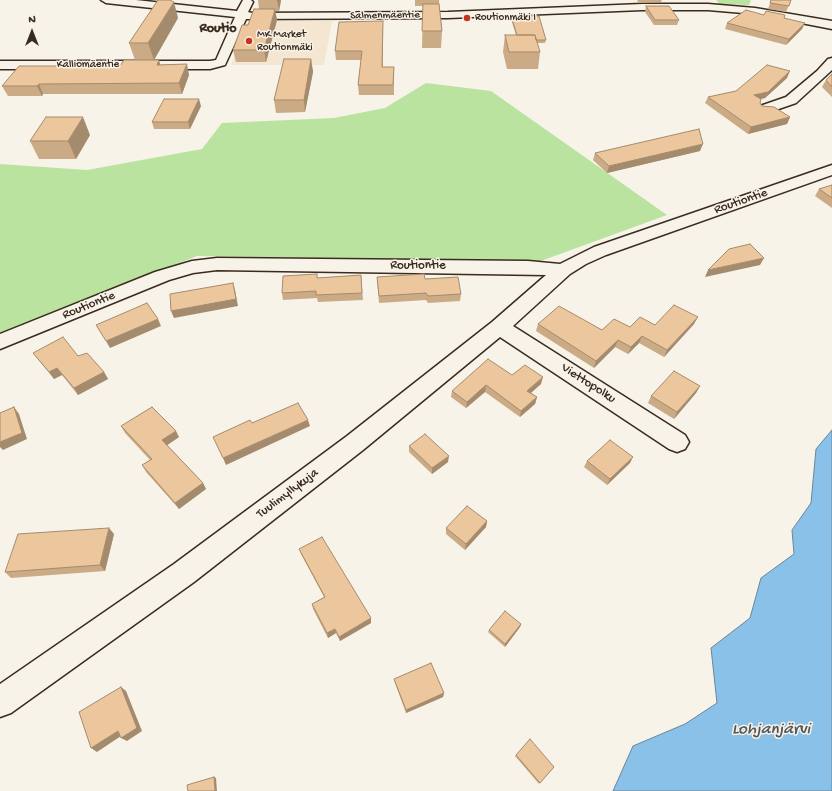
<!DOCTYPE html>
<html>
<head>
<meta charset="utf-8">
<style>
	body { margin:0 }
	#map { position:relative; width:832px; height:791px; overflow:hidden; background:#f7f3e8; font-family:"Gochi Hand",sans-serif }
	canvas { display:block }
	.north { position:absolute; left:12px; top:12px; width:40px; height:40px; -webkit-text-stroke:3px #f7f3e8; paint-order:stroke; rotate:0deg; font-size:11px; font-weight:700; line-height:16px; text-align:center; color:#3b2a1e }
	.north::after { content:''; display:block; margin:auto; width:14px; height:18px; background:#3b2a1e; clip-path:polygon(50% 0,100% 100%,50% 72%,0 100%) }
</style>
</head>
<body>
<div id="map">
<canvas width="832" height="791"></canvas>
<div class="north">N</div>
</div>
<script>
const context = document.querySelector('canvas').getContext('2d');
context.lineJoin = 'round';
function fillPath(path, color) {
  context.fillStyle = color;
  context.fill(path, 'evenodd');
}
function toPath(rows) {
  const path = new Path2D();
  for (const r of rows) {
    path.moveTo(r[0], r[1]);
    for (let i = 2; i < r.length; i += 2) path.lineTo(r[i], r[i + 1]);
  }
  return path;
}
function stroke(path, color, width, dash) {
  context.strokeStyle = color;
  context.lineWidth = width;
  context.lineCap = dash ? 'butt' : 'round';
  context.setLineDash(dash || []);
  context.stroke(path);
}
function drawText(font, color, halo, rows, align = 'center') {
  context.font = font + ' "Gochi Hand",sans-serif';
  context.lineWidth = 3;
  context.setLineDash([]);
  context.textBaseline = 'middle';
  context.strokeStyle = halo;
  context.fillStyle = color;
  for (const [text, x, y, turn = 0] of rows) {
    context.save();
    context.translate(x, y);
    context.rotate((+turn || 0) * Math.PI / 180);
    context.textAlign = isNaN(turn) ? turn : align;
    if (halo) context.strokeText(text, 0, 0);
    context.fillText(text, 0, 0);
    context.restore();
  }
}
const built = toPath([
	[252,21,332,21,324,65,231,65,246,24]
]);
const green = toPath([
	[716,0,751,0,749,5,720,4],
	[426,83,491,91,667,215,538,262,197,256,0,335,0,164,87,170,202,149,222,123,334,118,385,108]
]);
const water = toPath([
	[832,430,832,791,613,791,633,746,685,724,717,703,711,648,750,618,761,578,794,554,792,530,811,503,816,449,832,430]
]);
const minor = toPath([
	[101,0,136,0,237,11,243,0,251,0,253,2,248,12,252,13,448,12,642,4,708,4,755,8,832,21,832,29,755,14,708,10,642,10,448,18,246,19,225,65,210,69,0,69,0,61,210,61,216,60,235,17,106,3,101,0],
	[832,58,832,70,796,103,770,112,760,112,758,109,760,106,786,97,817,71,828,59,832,58],
	[832,165,832,175,606,255,586,264,570,274,513,326,685,435,689,442,685,449,677,452,669,449,500,337,363,450,194,582,11,713,0,717,0,684,174,564,347,436,492,322,546,275,217,270,193,273,169,280,0,349,0,334,155,272,192,261,217,258,528,261,560,264,594,247,832,165]
]);
const wall = toPath([
	[258,0,281,0,281,1,279,11,275,11,277,20,266,62,236,62,233,50,248,25,259,9],
	[415,0,439,0,442,31,441,48,422,48,423,6,415,6],
	[637,0,662,0,661,2,639,3],
	[771,0,791,0,786,12,768,9],
	[646,6,679,20,677,25,654,25,645,12],
	[511,16,546,40,545,43,537,43,540,52,538,69,507,69,503,52,505,35,516,35,511,19],
	[178,18,154,60,135,60,129,43],
	[784,18,802,29,786,45,725,29,727,23],
	[383,30,383,67,394,67,394,95,359,95,358,85,361,60,336,60,335,51],
	[311,59,313,72,305,112,276,113,274,100],
	[161,65,189,75,182,94,43,94,42,96,8,96,2,86,120,66],
	[832,74,832,97,822,87,826,80],
	[787,78,765,98,761,99,760,103,762,106,790,117,787,124,748,134,705,103,708,97,736,91],
	[201,106,190,129,154,129,152,122],
	[90,135,76,159,39,159,30,141],
	[700,151,607,173,593,160,595,153],
	[832,185,832,208,815,196,819,189],
	[361,275,363,300,318,302,317,298,283,300,282,293,318,278],
	[377,277,425,279,461,294,460,301,428,303,426,300,379,303],
	[538,324,602,330,655,325,694,324,664,357,639,343,628,354,615,347,594,368,536,331],
	[33,353,78,356,104,372,108,379,78,395,62,375,54,379],
	[512,375,541,384,531,393,537,397,535,404,520,417,485,392,466,408,451,397,452,391],
	[700,386,696,393,674,419,648,403,651,396],
	[121,426,179,437,167,445,203,483,206,489,179,509,146,472,142,465,150,460,125,433],
	[409,446,448,462,432,474,409,452],
	[587,461,630,463,607,485,584,467],
	[487,521,486,527,465,550,446,534,446,528],
	[114,534,105,571,11,578,5,572],
	[299,549,371,623,340,641,336,633,328,638,313,609,312,604,324,597,301,554],
	[521,624,520,627,505,647,488,632,489,630],
	[394,679,444,693,443,697,406,713,395,683],
	[516,755,554,767,539,784,515,756]
]);
const shadedWall = toPath([
	[277,0,281,0,279,11],
	[174,2,178,18,154,60,148,43],
	[275,9,277,20,266,62,264,50],
	[805,23,802,29,786,45,789,39],
	[311,59,313,72,305,112,304,100],
	[159,60,162,71,157,65],
	[187,64,189,75,182,94,179,83],
	[790,71,787,78,765,98,752,101,754,95],
	[39,84,43,94,42,96,37,86],
	[199,99,201,106,190,129,188,122],
	[83,117,90,135,76,159,68,141],
	[790,117,787,124,748,134,751,127],
	[703,144,700,151,607,173,609,166],
	[764,258,760,265,705,277,708,270],
	[233,283,235,290,238,306,174,318,171,311],
	[698,317,694,324,664,357,667,350],
	[158,319,161,326,110,348,106,341],
	[642,336,639,343,628,354,631,347],
	[618,340,615,347,594,368,596,361],
	[57,368,62,375,54,379,49,372],
	[104,372,108,379,78,395,74,388],
	[543,377,541,384,526,397,527,391],
	[486,385,485,392,466,408,467,402],
	[700,386,696,393,674,419,677,412],
	[537,397,535,404,520,417,521,411],
	[14,407,19,414,27,439,3,450,0,447,0,442],
	[308,420,310,426,226,465,223,458],
	[176,431,179,437,166,446,162,440],
	[449,456,448,462,432,474,432,468],
	[633,457,630,463,607,485,610,479],
	[203,483,206,489,179,509,175,503],
	[487,521,486,527,465,550,466,544],
	[109,528,114,534,105,571,100,565],
	[371,618,371,623,340,641,339,637],
	[521,624,520,627,505,647,505,644],
	[335,629,336,633,328,638,327,633],
	[121,687,126,691,142,731,127,741,121,738],
	[444,693,443,697,406,713,406,710],
	[118,731,124,734,97,752,91,748],
	[214,777,216,778,217,791,215,791]
]);
const building = toPath([
	[158,0,170,0,174,2,148,43,129,43,158,0],
	[771,0,791,0,789,6,770,3,771,0],
	[423,4,439,4,442,31,422,31,423,4],
	[646,6,669,6,679,20,655,20,646,6],
	[254,9,275,9,264,50,233,50,242,25,248,25,254,9],
	[746,10,764,15,766,11,785,15,784,18,805,23,789,39,727,23,746,10],
	[511,16,539,16,546,40,536,40,535,35,517,35,511,16],
	[383,21,382,67,394,67,393,85,358,85,362,51,335,51,339,22,383,21],
	[505,35,535,35,540,52,509,52,505,35],
	[284,59,311,59,304,100,274,100,284,59],
	[124,60,159,60,157,65,187,64,179,83,39,84,37,86,2,86,19,66,120,66,124,60],
	[767,65,790,71,768,92,754,95,761,99,760,103,762,106,774,107,790,117,751,127,708,97,736,91,767,65],
	[832,74,832,87,826,80,832,74],
	[164,99,199,99,188,122,152,122,164,99],
	[46,117,83,117,68,141,30,141,46,117],
	[699,129,703,144,609,166,595,153,699,129],
	[832,185,832,198,819,189,832,185],
	[750,244,764,258,708,270,729,249,750,244],
	[317,274,317,278,361,275,362,293,316,295,316,291,282,293,283,276,317,274],
	[424,274,425,279,458,277,461,294,428,296,426,293,379,296,377,277,424,274],
	[233,283,236,299,171,311,170,294,233,283],
	[147,303,158,319,106,341,96,325,147,303],
	[674,305,698,317,667,350,642,336,631,347,618,340,596,361,538,324,559,306,602,330,614,319,630,327,640,317,655,325,674,305],
	[63,337,78,356,87,353,104,372,74,388,57,368,49,372,33,353,63,337],
	[488,359,512,375,525,365,543,377,527,391,537,397,521,411,486,385,467,402,452,391,488,359],
	[674,371,700,386,677,412,651,396,674,371],
	[298,403,308,420,223,458,213,437,250,420,252,423,298,403],
	[14,407,22,433,0,442,0,413,14,407],
	[152,407,176,431,162,440,203,483,175,503,142,465,152,459,121,426,152,407],
	[425,434,449,456,432,468,409,446,425,434],
	[610,440,633,457,610,479,587,461,610,440],
	[467,506,487,521,466,544,446,528,467,506],
	[109,528,100,565,5,572,18,534,109,528],
	[322,537,371,618,339,637,335,629,327,633,312,604,325,597,299,549,322,537],
	[505,611,521,624,505,644,489,630,505,611],
	[431,663,444,693,406,710,394,679,431,663],
	[121,687,137,728,121,738,118,731,91,748,79,712,121,687],
	[530,739,554,767,540,783,516,755,530,739],
	[214,777,215,791,188,791,187,785,214,777]
]);
const markers = [
	[467,18,4,"#c8321e"],
	[249,41,4,"#c8321e"]
];
const farStreetnames = [
	["Salmenmäentie",385,16,-1],
	["Kalliomäentie",88,65]
];
const farPoinames = [
	["Routionmäki I",475,18],
	["MK Market",257,35],
	["Routionmäki",257,48]
];
const streetNames = [
	["Routiontie",741,202,-19],
	["Routiontie",418,266],
	["Routiontie",89,306,-22],
	["Viettopolku",588,384,33],
	["Tuulimyllykuja",288,494,-37]
];
const farDistrictnames = [
	["Routio",218,29]
];
const nearWaternames = [
	["Lohjanjärvi",771,730]
];
fillPath(built, '#f4e6d1');
fillPath(green, '#bae3a0');
fillPath(water, '#8ac1e8');
stroke(water, '#6a8597', 1);
stroke(minor, '#3b2a1e', 3);
fillPath(minor, '#f7f3e8');
fillPath(wall, '#cbaa86');
fillPath(shadedWall, '#a58b6d');
fillPath(building, '#ecc69c');
stroke(building, '#a58b6d', 1);
for (const [x, y, r, color] of markers) {
  const dot = new Path2D();
  dot.arc(x, y, r, 0, 2 * Math.PI);
  context.fillStyle = color;
  context.fill(dot);
  stroke(dot, '#f7f3e8', 1.5);
}
drawText('11px', '#3b2a1e', '#f7f3e8', farStreetnames);
drawText('11px', '#3b2a1e', '#f7f3e8', farPoinames, 'left');
drawText('13px', '#3b2a1e', '#f7f3e8', streetNames);
drawText('bold 14px', '#3b2a1e', '#f7f3e8', farDistrictnames);
drawText('italic 17px', '#53575b', '#f7f3e8', nearWaternames);
</script>
</body>
</html>
